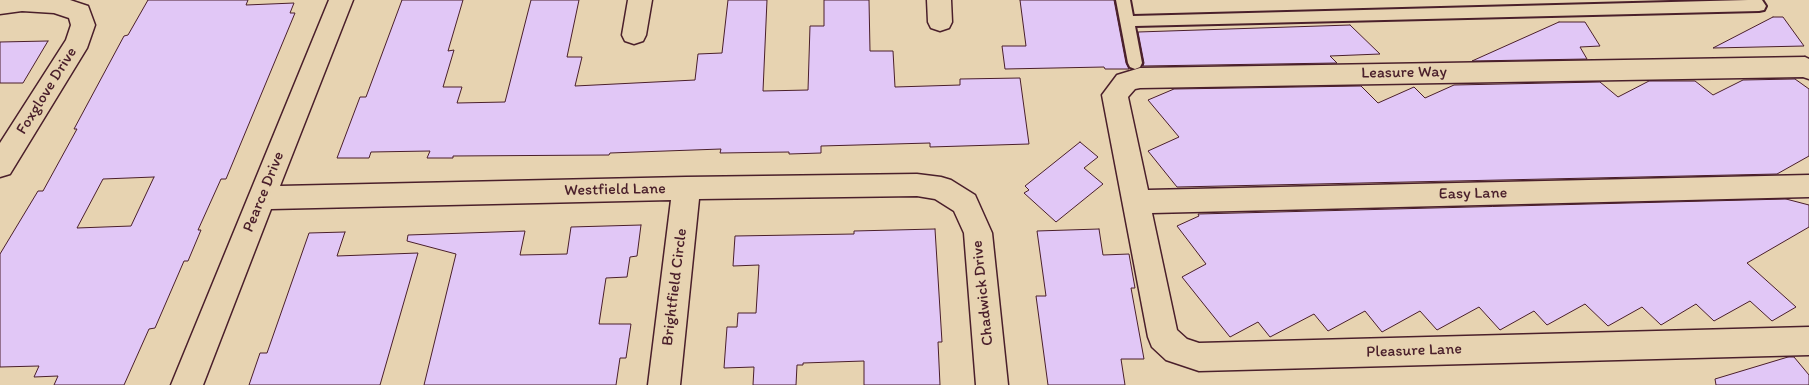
<!DOCTYPE html>
<html>
<head>
<meta charset="utf-8">
<style>
	body { margin:0 }
	canvas { display:block; background:#e7d3b1 }
</style>
</head>
<body>
<canvas width="1809" height="385"></canvas>
<script>
const context = document.querySelector('canvas').getContext('2d');
context.lineJoin = 'round';
function fillPath(path, color) {
  context.fillStyle = color;
  context.fill(path, 'evenodd');
}
function toPath(rows) {
  const path = new Path2D();
  for (const r of rows) {
    path.moveTo(r[0], r[1]);
    for (let i = 2; i < r.length; i += 2) path.lineTo(r[i], r[i + 1]);
  }
  return path;
}
function stroke(path, color, width, dash) {
  context.strokeStyle = color;
  context.lineWidth = width;
  context.lineCap = dash ? 'butt' : 'round';
  context.setLineDash(dash || []);
  context.stroke(path);
}
function drawText(font, color, halo, rows, align = 'center') {
  context.font = font + ' Itim,sans-serif';
  context.lineWidth = 4.5;
  context.setLineDash([]);
  context.textBaseline = 'middle';
  context.strokeStyle = halo;
  context.fillStyle = color;
  for (const [text, x, y, turn = 0] of rows) {
    context.save();
    context.translate(x, y);
    context.rotate((+turn || 0) * Math.PI / 180);
    context.textAlign = isNaN(turn) ? turn : align;
    if (halo) context.strokeText(text, 0, 0);
    context.fillText(text, 0, 0);
    context.restore();
  }
}
const building = toPath([
	[148,0,248,0,246,5,294,3,290,13,295,13,226,179,221,179,198,230,201,230,188,261,184,261,155,328,149,329,124,385,54,385,58,376,34,377,39,366,0,367,0,254,38,191,43,191,77,129,74,129,124,36,128,35,148,0],
	[154,177,131,226,77,228,103,179,154,177],
	[402,0,463,0,448,51,454,50,443,87,462,87,457,103,505,102,531,0,579,0,567,57,582,57,575,86,695,80,698,54,722,53,728,0,767,0,763,91,808,90,810,26,824,26,824,0,869,0,870,51,893,51,895,87,960,85,960,79,1020,78,1029,144,930,147,930,143,821,146,821,153,789,154,789,152,720,153,721,149,610,153,609,155,453,156,453,158,427,158,430,151,371,152,369,158,337,158,360,97,366,97,402,0],
	[1020,0,1114,0,1126,63,1129,69,1105,69,1104,67,1005,69,1002,46,1026,46,1020,0],
	[1773,17,1783,17,1804,46,1713,48,1773,17],
	[1559,22,1585,22,1600,46,1580,47,1587,59,1472,61,1559,22],
	[1350,25,1380,54,1330,56,1337,63,1143,66,1144,63,1138,32,1350,25],
	[48,41,23,83,0,83,0,42,48,41],
	[1795,79,1809,89,1809,156,1777,174,1177,187,1148,151,1179,137,1148,100,1174,89,1361,86,1378,103,1414,87,1425,98,1454,85,1600,82,1618,97,1649,81,1695,81,1713,95,1743,80,1795,79],
	[1080,142,1098,157,1084,168,1103,184,1056,222,1024,193,1029,190,1025,186,1080,142],
	[1786,199,1809,205,1809,227,1747,263,1796,307,1772,321,1750,301,1714,321,1696,304,1661,325,1642,307,1608,326,1585,304,1547,325,1534,311,1500,330,1479,307,1437,330,1420,311,1382,332,1365,311,1328,331,1314,314,1270,337,1258,322,1230,337,1182,277,1206,264,1177,226,1199,216,1198,214,1786,199],
	[641,225,637,256,630,257,627,277,606,278,599,324,631,324,626,358,620,358,616,385,424,385,456,254,407,241,408,235,525,231,520,255,567,254,571,227,641,225],
	[935,229,942,342,938,342,940,385,864,385,864,361,803,363,803,365,797,365,796,385,753,385,754,367,724,368,727,327,737,327,738,313,756,313,759,265,733,266,735,236,854,234,854,231,935,229],
	[1099,229,1103,255,1129,254,1135,288,1131,288,1144,359,1121,359,1125,385,1048,385,1036,296,1046,296,1037,231,1099,229],
	[345,232,337,256,418,253,380,385,249,385,260,353,267,353,309,233,345,232],
	[1788,357,1794,357,1809,375,1809,385,1716,385,1715,379,1788,357]
]);
const lane = toPath([
	[1116,0,1130,0,1133,16,1748,0,1762,0,1766,6,1764,10,1759,11,1135,26,1142,63,1140,67,1135,69,1130,67,1128,63,1116,0]
]);
const street = toPath([
	[0,0,70,0,88,6,95,25,87,48,10,174,0,177,0,143,66,40,71,25,69,18,54,13,22,11,0,14,0,0],
	[329,0,353,0,280,186,686,177,917,174,941,177,951,180,975,195,992,233,1008,385,976,385,964,233,954,211,935,199,917,196,699,199,680,385,648,385,671,200,271,209,203,385,171,385,329,0],
	[628,0,652,0,646,35,643,41,634,44,625,41,622,35,628,0],
	[927,0,951,0,952,22,949,28,940,31,931,28,928,22,927,0],
	[1805,57,1809,59,1809,79,1803,77,1140,88,1135,89,1128,97,1148,190,1809,175,1809,197,1152,213,1177,330,1187,339,1199,343,1809,327,1809,355,1199,371,1166,360,1152,347,1148,337,1102,95,1117,75,1140,68,1805,57]
]);
const streetNames = [
	["Leasure Way",1404,73,-1],
	["Foxglove Drive",47,91,-58],
	["Westfield Lane",615,190,-1],
	["Pearce Drive",264,192,-68],
	["Easy Lane",1473,194,-1],
	["Brightfield Circle",675,287,-83],
	["Chadwick Drive",983,293,-96],
	["Pleasure Lane",1414,351,-2]
];
fillPath(building, '#e1c7f6');
stroke(building, '#4a1f2b', 1);
stroke(lane, '#4a1f2b', 4);
stroke(street, '#4a1f2b', 3);
fillPath(lane, '#e7d3b1');
fillPath(street, '#e7d3b1');
drawText('16px', '#4a1f2b', '#e7d3b1', streetNames);
</script>
</body>
</html>
